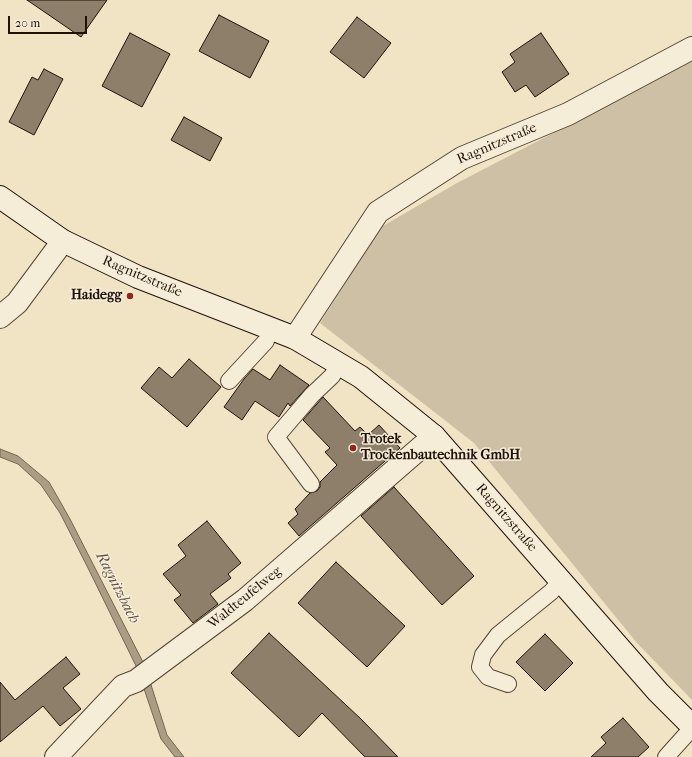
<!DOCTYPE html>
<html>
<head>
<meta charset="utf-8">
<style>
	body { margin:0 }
	#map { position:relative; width:692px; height:757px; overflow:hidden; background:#f1e4c4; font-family:"IM FELL French Canon",serif }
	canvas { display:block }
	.scale { position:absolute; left:8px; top:16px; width:79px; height:18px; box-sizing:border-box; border:2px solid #211208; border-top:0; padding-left:5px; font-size:12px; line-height:14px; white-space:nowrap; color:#211208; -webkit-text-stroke:3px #f6edd9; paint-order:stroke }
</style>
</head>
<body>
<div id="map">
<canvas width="692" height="757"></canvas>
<div class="scale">20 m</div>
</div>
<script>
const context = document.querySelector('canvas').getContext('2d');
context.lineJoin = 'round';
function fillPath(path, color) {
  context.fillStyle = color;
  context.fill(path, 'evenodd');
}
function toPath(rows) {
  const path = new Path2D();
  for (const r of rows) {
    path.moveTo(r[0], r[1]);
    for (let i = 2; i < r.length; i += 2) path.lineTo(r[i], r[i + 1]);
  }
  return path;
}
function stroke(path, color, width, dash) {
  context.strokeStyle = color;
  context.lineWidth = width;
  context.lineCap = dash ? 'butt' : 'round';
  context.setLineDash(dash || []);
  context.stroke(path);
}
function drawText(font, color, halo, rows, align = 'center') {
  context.font = font + ' "IM FELL French Canon",serif';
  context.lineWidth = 3;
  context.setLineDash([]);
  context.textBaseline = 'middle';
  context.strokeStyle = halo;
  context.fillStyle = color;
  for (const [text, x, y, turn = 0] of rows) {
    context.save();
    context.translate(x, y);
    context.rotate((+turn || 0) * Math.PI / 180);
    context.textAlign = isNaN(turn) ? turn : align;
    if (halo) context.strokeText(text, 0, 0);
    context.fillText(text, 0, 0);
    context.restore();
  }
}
const green = toPath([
	[692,61,692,700,637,643,474,443,320,323,381,227,457,183]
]);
const water = toPath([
	[0,449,18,456,49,482,70,519,145,666,167,735,184,757,175,757,161,739,137,668,87,566,60,513,41,485,18,464,0,457,0,449]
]);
const building = toPath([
	[27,0,107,0,81,37,27,0],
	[219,15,269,41,250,78,199,51,219,15],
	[357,17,391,43,364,78,330,52,357,17],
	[130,33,170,54,142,107,102,86,130,33],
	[541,33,569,74,535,97,526,85,515,92,502,72,515,62,510,54,541,33],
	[44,69,63,79,34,135,9,122,32,77,38,80,44,69],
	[184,117,222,138,210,161,171,140,184,117],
	[189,359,221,387,187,427,141,388,159,367,172,378,189,359],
	[280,365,309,385,290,406,288,403,279,417,255,401,242,420,224,407,244,379,253,369,270,380,280,365],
	[323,397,355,431,360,427,368,435,379,425,400,448,299,536,288,523,298,514,295,509,310,493,317,491,320,487,320,482,337,465,325,452,330,448,303,420,323,397],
	[394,487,474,576,442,605,361,516,394,487],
	[207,521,241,563,228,574,231,578,210,594,218,604,193,623,174,600,181,595,163,574,186,556,178,545,207,521],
	[336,562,405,626,367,667,298,603,336,562],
	[269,633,361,719,398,757,365,757,322,713,299,737,231,673,269,633],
	[545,634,573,663,545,691,516,662,545,634],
	[66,657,80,674,63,688,81,709,60,726,43,706,0,742,0,682,15,700,66,657],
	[623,718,649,747,638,757,591,757,606,743,601,737,623,718]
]);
const lane = toPath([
	[229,381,266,341],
	[311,484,276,437,312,395,332,376,339,364],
	[508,684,488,677,480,667,483,655,498,635,551,592,561,581],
	[666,757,692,728]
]);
const street = toPath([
	[0,317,17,303,63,241],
	[295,338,378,212,462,158,568,114,692,48],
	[56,757,123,686,136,681,245,600,434,436]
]);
const secondary = toPath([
	[0,197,63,241,138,277,295,338,361,377,434,436,658,692,692,726]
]);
const markers = [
	[130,296,4,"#8f2418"],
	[353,448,4,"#8f2418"]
];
const streetNames = [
	["Ragnitzstraße",497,144,-23],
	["Ragnitzstraße",142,277,23],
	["Ragnitzstraße",506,518,49],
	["Waldteufelweg",245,598,-39]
];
const poiNames = [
	["Haidegg",122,296],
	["Trotek",361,440,"left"],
	["Trockenbautechnik GmbH",361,456,"left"]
];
const waterNames = [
	["Ragnitzbach",117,588,63]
];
fillPath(green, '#cec0a4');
fillPath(water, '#aa9d84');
stroke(water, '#736552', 1);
fillPath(building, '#8d7f6a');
stroke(building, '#211208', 1);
stroke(lane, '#554637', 18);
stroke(street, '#554637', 24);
stroke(secondary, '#211208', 24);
stroke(lane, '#f6edd9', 16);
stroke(street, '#f6edd9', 22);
stroke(secondary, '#f6edd9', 22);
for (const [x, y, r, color] of markers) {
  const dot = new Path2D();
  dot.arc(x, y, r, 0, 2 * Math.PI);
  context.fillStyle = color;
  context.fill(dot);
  stroke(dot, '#f6edd9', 1.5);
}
drawText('14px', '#211208', '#f6edd9', streetNames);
drawText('bold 14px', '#211208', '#f6edd9', poiNames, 'right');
drawText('italic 15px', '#5f5140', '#f6edd9', waterNames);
</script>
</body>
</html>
